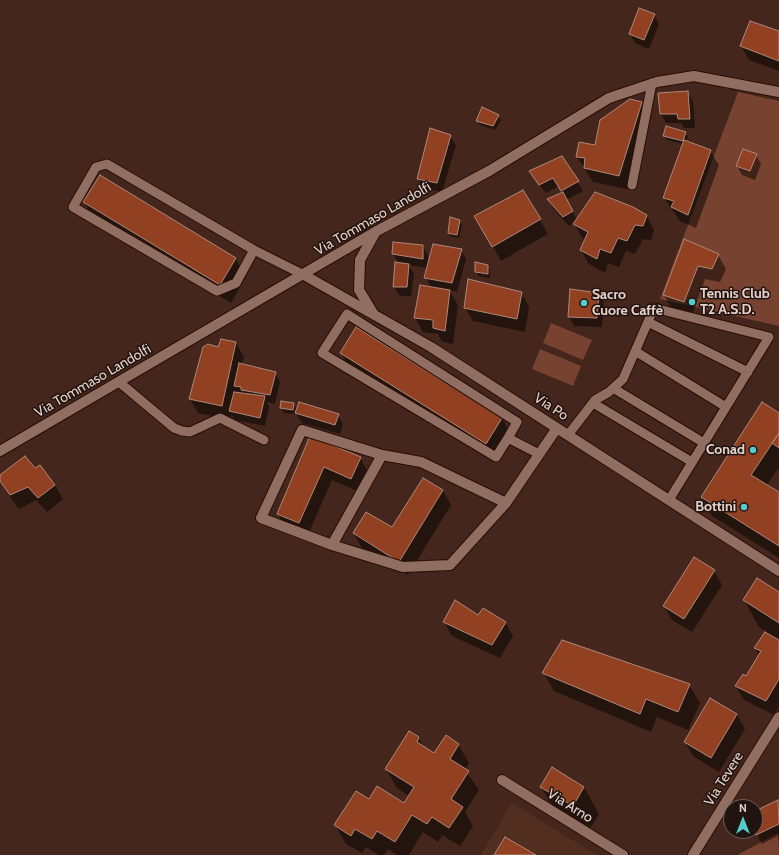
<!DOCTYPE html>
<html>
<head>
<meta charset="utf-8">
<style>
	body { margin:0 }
	#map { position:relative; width:779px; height:855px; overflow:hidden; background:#44261c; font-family:Cabin,sans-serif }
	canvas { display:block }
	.north { position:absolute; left:723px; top:799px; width:40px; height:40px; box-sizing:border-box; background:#21130f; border:1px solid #6f5f5a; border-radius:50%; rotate:0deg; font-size:11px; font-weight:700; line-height:16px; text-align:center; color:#e5d1ca }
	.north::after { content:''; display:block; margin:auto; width:14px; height:18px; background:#52cdcd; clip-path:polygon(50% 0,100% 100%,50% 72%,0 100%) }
</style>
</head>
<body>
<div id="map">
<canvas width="779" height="855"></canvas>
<div class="north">N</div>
</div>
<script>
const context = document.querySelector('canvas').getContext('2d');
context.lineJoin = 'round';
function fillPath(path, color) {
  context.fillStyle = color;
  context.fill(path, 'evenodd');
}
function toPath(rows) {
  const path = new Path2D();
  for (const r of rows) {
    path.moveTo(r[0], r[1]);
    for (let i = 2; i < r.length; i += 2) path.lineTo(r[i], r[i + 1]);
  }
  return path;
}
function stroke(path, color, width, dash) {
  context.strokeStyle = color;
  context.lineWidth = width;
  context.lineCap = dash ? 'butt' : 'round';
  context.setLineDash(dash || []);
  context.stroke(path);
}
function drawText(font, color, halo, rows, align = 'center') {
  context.font = font + ' Cabin,sans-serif';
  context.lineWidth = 3;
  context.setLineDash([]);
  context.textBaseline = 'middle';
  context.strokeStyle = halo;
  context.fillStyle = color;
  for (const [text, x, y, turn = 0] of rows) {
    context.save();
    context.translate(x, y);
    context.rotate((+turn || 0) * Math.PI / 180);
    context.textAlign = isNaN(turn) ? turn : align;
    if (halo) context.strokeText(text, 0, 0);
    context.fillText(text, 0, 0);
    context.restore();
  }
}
const built = toPath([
	[512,803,597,855,481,855]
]);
const green = toPath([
	[738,92,779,101,779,326,660,299],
	[551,323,592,340,583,360,543,343],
	[540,349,581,366,573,386,532,369],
	[778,833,779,855,739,855,739,854]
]);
const shadow = toPath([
	[654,15,659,24,649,49,635,43,630,34],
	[779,32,779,71,749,60,741,46],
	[687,92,693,102,695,128,684,128,681,123,666,123,661,114],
	[641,103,649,117,627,189,593,182,577,157,596,146],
	[498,116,501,120,495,130,480,125,477,121],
	[685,132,688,137,686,141,710,151,719,165,696,228,680,221,664,198,684,144,667,140,664,136],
	[450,136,456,145,442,192,423,188,418,178],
	[756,155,761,164,755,180,742,175,737,166],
	[562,157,583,191,566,200,577,220,646,215,654,230,651,240,643,239,635,254,626,251,619,267,608,263,605,273,589,264,581,250,586,240,582,238,574,223,569,226,553,208,548,199,563,193,559,186,546,193,536,181],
	[100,177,236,259,246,277,231,303,95,221,84,202],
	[523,191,548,234,501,261,476,216],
	[459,221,462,225,459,238,452,237,449,233],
	[684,240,718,255,726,269,720,282,705,279,692,315,672,309,664,295],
	[423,246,428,255,428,264,461,250,466,259,457,292,449,290,458,305,453,344,442,342,438,334,423,332,415,318,431,288,426,277,428,268,408,265,414,274,411,296,400,296,394,287,399,264,393,254],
	[476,263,487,266,490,270,490,278,478,276,476,272],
	[521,293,529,307,525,332,473,321,465,307],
	[599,293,604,303,602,327,574,326,569,316],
	[236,343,244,357,242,365,275,373,280,382,275,404,267,402,269,407,265,426,235,420,231,414,230,420,198,413,190,399,218,348],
	[341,353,502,418,512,437,497,462,352,372],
	[282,402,293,404,296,408,295,414,284,413,281,408],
	[296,413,338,415,343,424,340,434,302,423],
	[779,414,779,467,767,485,779,493,779,558,712,516,702,497],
	[311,437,360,458,368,472,359,492,332,480,307,537,286,528,278,514],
	[40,467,55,485,63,499,47,512,36,500,19,509,6,491,0,480,0,476,35,469],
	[443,491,451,505,408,575,362,548,354,534,393,529],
	[714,571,722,585,692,632,672,620,664,606],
	[779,594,779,706,774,715,744,700,736,686,746,677,759,655,755,648,767,632,759,627,744,600],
	[479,617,505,622,513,636,500,658,452,636,444,622],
	[544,673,689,685,700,703,688,730,657,717,651,732,554,691],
	[711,700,737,715,745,729,719,772,693,756,685,742],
	[418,738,424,747,435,754,458,744,469,763,465,770,479,790,465,812,473,826,460,846,442,835,438,842,423,832,409,855,397,855,388,849,384,855,379,855,366,847,362,853,346,844,335,825,369,801,404,804,409,796,397,788,386,769],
	[541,787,584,787,599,814,588,832,557,814],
	[777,801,779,804,779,835,762,844,755,831,755,812]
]);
const building = toPath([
	[639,8,655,14,644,40,629,34,639,8],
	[750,21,779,31,779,61,740,46,750,21],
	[688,91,690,119,678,119,677,114,660,114,658,93,688,91],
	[630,99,642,102,619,176,584,168,585,158,576,157,579,142,595,145,600,120,630,99],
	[482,107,499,115,493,126,476,121,482,107],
	[666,126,686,132,683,141,663,136,666,126],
	[430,128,451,135,437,183,417,179,430,128],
	[684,140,711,150,688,215,671,207,674,201,663,198,684,140],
	[743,149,757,154,750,171,736,166,743,149],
	[562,156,579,181,561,191,553,178,539,185,529,171,562,156],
	[100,175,236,258,220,285,83,202,100,175],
	[523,190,541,219,492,247,474,216,523,190],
	[563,192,573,211,563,217,547,199,563,192],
	[595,192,633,207,647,215,643,226,635,225,627,241,618,238,611,253,600,249,597,259,580,250,588,232,573,224,595,192],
	[450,217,460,220,457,235,448,233,450,217],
	[684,239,719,254,712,269,698,266,684,302,663,295,684,239],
	[393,242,423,245,423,259,392,254,393,242],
	[433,244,462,249,452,283,424,278,433,244],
	[395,262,409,264,407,287,393,287,395,262],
	[475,262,488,265,488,274,475,272,475,262],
	[468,279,522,292,517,319,464,308,468,279],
	[420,285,450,290,445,331,433,328,433,320,414,318,420,285],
	[570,289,599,293,597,318,568,317,570,289],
	[356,327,502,418,486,444,340,353,356,327],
	[221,339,236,342,222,406,189,399,203,347,208,344,218,347,221,339],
	[239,363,276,372,270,395,241,390,241,387,234,386,239,363],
	[234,392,265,396,260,418,229,411,234,392],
	[281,401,294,403,293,410,280,408,281,401],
	[299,402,339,414,335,425,295,413,299,402],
	[762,402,779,413,779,433,751,475,779,492,779,546,701,497,762,402],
	[779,433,779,448,772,443,779,433],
	[310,436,361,457,351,479,324,467,299,523,277,514,310,436],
	[25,456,35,468,40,465,55,485,38,498,28,487,10,495,0,481,0,475,25,456],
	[423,478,443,490,399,562,353,533,366,512,392,527,423,478],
	[694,557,715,570,684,619,663,606,694,557],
	[757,578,779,592,779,623,743,600,757,578],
	[455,600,478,615,483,608,506,622,492,645,443,622,455,600],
	[765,632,779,640,779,679,766,701,735,686,743,674,746,676,761,651,754,648,765,632],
	[562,640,690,684,678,712,646,699,640,714,542,673,562,640],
	[710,698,737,714,711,758,684,742,710,698],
	[409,731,419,737,417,742,434,753,446,735,459,744,450,759,469,771,451,799,463,807,449,828,432,817,427,824,412,815,395,842,377,831,372,839,355,829,351,836,334,825,356,791,369,799,377,786,404,803,414,787,385,769,409,731],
	[552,767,584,787,573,806,540,787,552,767],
	[778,800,779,824,756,835,753,831,755,831,755,811,778,800],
	[505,837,536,855,494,855,505,837]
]);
const service = toPath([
	[632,185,652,83],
	[254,250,107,164,96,167,73,207,217,291,236,283,254,250,304,275],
	[648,322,748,372],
	[635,351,726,407],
	[119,382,174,428,182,431,190,432,220,418,264,440],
	[613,388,704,443],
	[593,403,692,462],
	[568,435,595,400,609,392,623,379,654,308,769,337,669,500],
	[508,438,496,457,322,353,347,314,517,422,508,438,539,454]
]);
const minor = toPath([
	[304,275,431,347,779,571],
	[373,313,359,290,360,260,375,233],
	[0,451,375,232,489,171,609,98,657,82,694,76,779,92],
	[382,455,421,462,506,503,450,565,403,567,332,545,382,455],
	[506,503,557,428],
	[332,545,261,518,302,430,382,455],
	[502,780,623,855],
	[693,855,779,717]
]);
const markers = [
	[692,302,4,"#52cdcd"],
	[584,303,4,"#52cdcd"],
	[753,450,4,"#52cdcd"],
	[744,507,4,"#52cdcd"]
];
const streetNames = [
	["Via Tommaso Landolfi",373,219,-30],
	["Via Tommaso Landolfi",93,381,-30],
	["Via Po",551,407,33],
	["Via Tevere",724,779,-58],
	["Via Arno",570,806,32]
];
const poiNames = [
	["Tennis Club",700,294],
	["T2 A.S.D.",700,310],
	["Sacro",592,295],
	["Cuore Caffè",592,311],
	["Conad",745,450,"right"],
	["Bottini",736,507,"right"]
];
fillPath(built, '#522e21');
fillPath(green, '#774230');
fillPath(shadow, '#0007');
fillPath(building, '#924022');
stroke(building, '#ad897c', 1);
stroke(service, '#290e05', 11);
stroke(minor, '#290e05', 12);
stroke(service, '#916e62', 9);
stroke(minor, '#916e62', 10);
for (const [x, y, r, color] of markers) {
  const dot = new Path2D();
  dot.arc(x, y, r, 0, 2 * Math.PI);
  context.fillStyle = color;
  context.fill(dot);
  stroke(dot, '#21130f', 1.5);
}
drawText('14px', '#e5d1ca', '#21130f', streetNames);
drawText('bold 14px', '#e5d1ca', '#21130f', poiNames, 'left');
</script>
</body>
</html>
